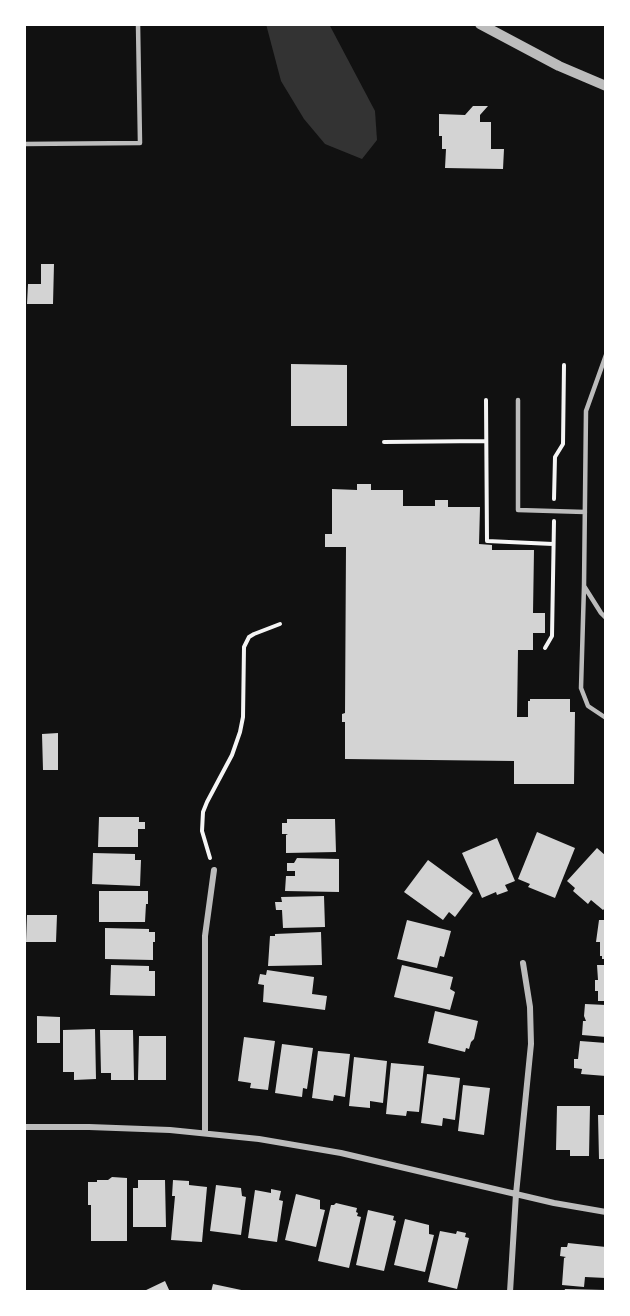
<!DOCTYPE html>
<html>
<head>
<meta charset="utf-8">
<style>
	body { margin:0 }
	#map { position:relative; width:630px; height:1316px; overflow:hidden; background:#111; font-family:Overpass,sans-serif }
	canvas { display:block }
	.frame { position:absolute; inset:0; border:26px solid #fff; pointer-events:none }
</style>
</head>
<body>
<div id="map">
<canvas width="630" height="1316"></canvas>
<div class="frame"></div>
</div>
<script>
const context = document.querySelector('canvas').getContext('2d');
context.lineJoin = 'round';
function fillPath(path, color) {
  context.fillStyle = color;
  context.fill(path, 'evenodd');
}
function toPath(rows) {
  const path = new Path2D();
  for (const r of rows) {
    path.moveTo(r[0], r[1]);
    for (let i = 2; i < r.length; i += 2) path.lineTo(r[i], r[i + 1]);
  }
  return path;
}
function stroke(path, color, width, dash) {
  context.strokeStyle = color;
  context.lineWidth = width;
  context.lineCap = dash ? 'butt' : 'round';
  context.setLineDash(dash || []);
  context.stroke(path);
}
const water = toPath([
	[266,24,329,24,375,111,377,140,362,159,325,144,304,119,281,81]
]);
const building = toPath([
	[473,106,488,106,480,115,480,122,491,122,491,149,504,149,503,169,445,168,446,149,442,149,442,136,439,136,439,114,465,115],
	[41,264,54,264,53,304,27,304,28,284,41,284],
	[291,364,347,365,347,426,291,426],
	[357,484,371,484,371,490,403,490,403,506,435,506,435,500,448,500,448,507,480,507,479,544,492,545,492,550,534,550,533,613,545,613,545,633,533,633,533,650,518,650,517,717,528,717,528,701,530,701,530,699,570,699,570,712,575,712,574,784,514,784,514,761,345,759,345,722,342,722,342,714,345,713,346,547,325,547,325,534,332,534,332,489,357,490],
	[58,733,58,770,43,770,42,734],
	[99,817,139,817,139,822,145,822,145,829,138,829,138,847,98,847],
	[287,819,335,819,336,852,286,853,286,835,288,834,282,834,282,823,287,823],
	[537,832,575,848,555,898,528,887,530,884,518,879],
	[497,838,515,881,505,885,508,891,497,895,496,892,482,898,462,853],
	[597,848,606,856,606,907,603,910,591,900,588,904,573,891,575,888,567,881],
	[93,853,135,854,135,860,141,860,140,886,92,884],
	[297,858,339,859,339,892,285,891,286,876,295,876,295,871,287,871,287,863,294,863],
	[428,860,473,893,455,917,449,912,443,920,404,892],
	[99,891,148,891,148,904,146,904,145,922,99,922],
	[324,896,325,927,283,928,282,910,276,910,275,902,282,902,281,897],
	[27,915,57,915,56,942,26,942],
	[407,920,451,931,444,957,440,956,437,968,397,959],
	[599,920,606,920,606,959,602,959,602,956,600,956,600,942,596,942],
	[105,928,149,929,149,932,155,932,155,942,153,942,153,960,105,959],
	[321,932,322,965,268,966,270,936,275,936,275,934],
	[111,965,149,966,149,971,155,971,155,996,110,995],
	[402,965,453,977,450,989,455,992,450,1010,394,997],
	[597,965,606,965,606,1001,598,1001,598,991,595,991,595,980,598,980],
	[267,970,314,977,312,994,327,996,325,1010,263,1002,264,985,258,984,260,974,266,975],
	[585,1004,606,1005,606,1037,582,1035,583,1021,586,1021,584,1016],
	[435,1011,478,1021,474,1039,471,1042,469,1049,466,1048,465,1052,428,1043],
	[37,1016,60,1017,60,1043,37,1043],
	[95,1029,96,1079,74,1080,74,1072,63,1072,63,1030],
	[100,1030,133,1030,134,1080,111,1080,111,1073,101,1073],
	[139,1036,166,1036,166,1080,138,1080],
	[244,1037,275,1041,268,1090,250,1088,251,1083,238,1081],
	[580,1041,606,1043,606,1076,581,1074,582,1069,574,1068,574,1059,578,1059],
	[282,1044,313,1048,307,1089,303,1088,302,1097,275,1093],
	[318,1051,350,1054,345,1097,334,1095,333,1101,312,1098],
	[354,1057,387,1061,383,1103,370,1101,370,1108,349,1106],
	[391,1063,424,1066,419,1112,407,1111,406,1116,386,1114],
	[427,1074,460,1078,455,1120,443,1118,442,1126,421,1123],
	[463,1085,490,1088,484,1135,458,1131],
	[557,1106,590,1106,589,1156,570,1156,570,1150,556,1150],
	[598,1115,606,1115,606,1159,599,1159],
	[112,1177,127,1178,127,1241,91,1241,91,1205,88,1205,88,1182,97,1182,97,1180,108,1180],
	[138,1180,165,1180,166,1227,133,1227,133,1188,138,1188],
	[173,1180,189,1181,189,1185,207,1187,202,1242,171,1240,175,1196,172,1196],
	[216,1185,241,1188,242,1196,246,1197,241,1235,210,1231],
	[271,1189,281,1191,279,1200,283,1201,277,1242,248,1238,255,1190,271,1193],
	[296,1194,320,1200,320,1209,325,1210,316,1247,285,1240],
	[336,1203,357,1208,356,1212,358,1213,357,1216,361,1217,349,1268,318,1261,331,1205,334,1205],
	[368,1210,394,1216,393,1220,396,1221,384,1271,356,1265],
	[405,1219,429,1225,429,1234,434,1235,425,1272,394,1265],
	[440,1231,456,1234,457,1231,466,1233,465,1237,469,1238,457,1289,428,1282],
	[568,1243,606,1247,606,1278,585,1277,584,1287,562,1285,564,1258,566,1257,560,1256,561,1247,567,1247],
	[165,1281,170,1292,142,1292],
	[213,1284,246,1291,246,1292,211,1292],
	[565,1289,606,1290,606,1292,564,1292]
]);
const path = toPath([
	[486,400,487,541,553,544],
	[384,442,485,441],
	[554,499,555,457,563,444,564,365],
	[545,648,552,636,554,521],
	[210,858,202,831,203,812,207,802,232,755,240,732,243,717,244,647,249,637,254,634,280,624]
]);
const service = toPath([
	[24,144,140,143,138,24],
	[606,355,586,411,584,586,581,688,588,706,606,718],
	[518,400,518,510,585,512],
	[584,586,601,613,606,618]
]);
const minor = toPath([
	[24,1127,89,1127,170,1130,259,1139,341,1153,554,1203,606,1212],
	[205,1133,205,936,214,870],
	[510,1292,516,1194,531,1044,530,1007,523,963]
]);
const tertiary = toPath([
	[480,24,559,66,606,86]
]);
fillPath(water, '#333');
fillPath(building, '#d3d3d3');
stroke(path, '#f5f5f5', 4);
stroke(service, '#bcbcbc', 4.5);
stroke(minor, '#bcbcbc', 6);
stroke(tertiary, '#bcbcbc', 10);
</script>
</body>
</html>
